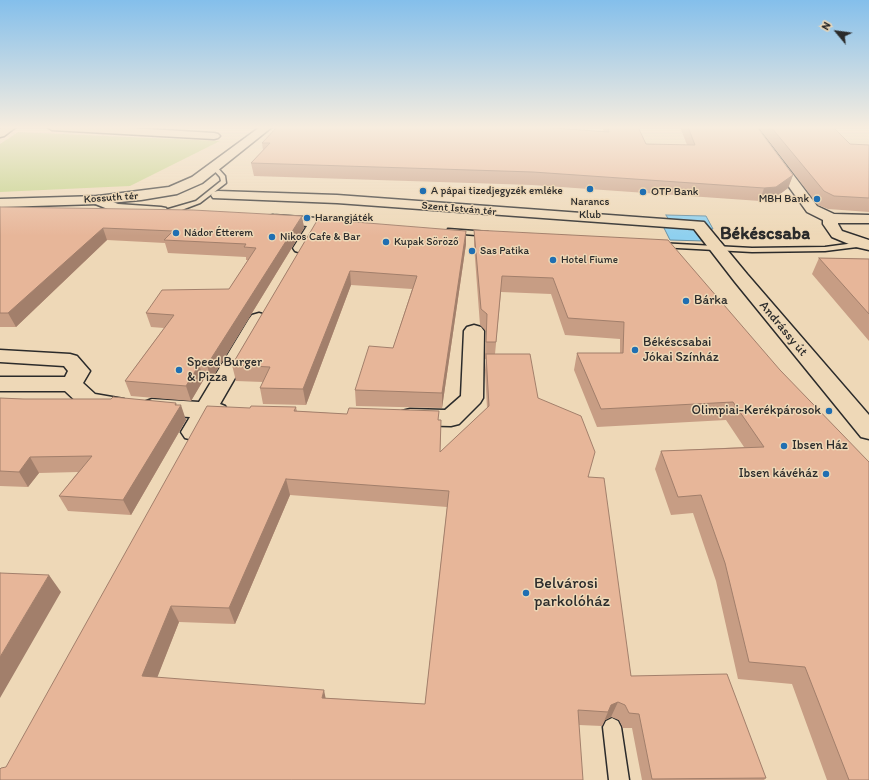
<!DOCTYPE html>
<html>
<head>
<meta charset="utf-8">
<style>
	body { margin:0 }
	#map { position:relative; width:869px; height:780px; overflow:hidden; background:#eed8b7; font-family:Itim,sans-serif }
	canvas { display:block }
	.north { position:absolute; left:817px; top:12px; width:40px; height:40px; -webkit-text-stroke:3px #eed8b7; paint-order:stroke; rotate:299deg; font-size:11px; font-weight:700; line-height:16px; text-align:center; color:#2b2b2b }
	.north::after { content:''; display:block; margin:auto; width:14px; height:18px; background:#2b2b2b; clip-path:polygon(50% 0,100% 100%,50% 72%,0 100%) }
</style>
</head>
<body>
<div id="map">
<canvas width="869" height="780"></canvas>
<div class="north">N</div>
</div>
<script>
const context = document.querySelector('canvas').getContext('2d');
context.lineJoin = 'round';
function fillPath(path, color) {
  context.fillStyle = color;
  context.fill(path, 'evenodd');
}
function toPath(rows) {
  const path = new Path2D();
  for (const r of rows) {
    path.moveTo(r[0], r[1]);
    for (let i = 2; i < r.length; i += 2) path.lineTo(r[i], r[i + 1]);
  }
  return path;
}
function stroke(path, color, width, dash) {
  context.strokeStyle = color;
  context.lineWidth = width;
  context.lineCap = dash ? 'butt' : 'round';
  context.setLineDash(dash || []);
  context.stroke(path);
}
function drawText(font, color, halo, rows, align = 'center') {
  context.font = font + ' Itim,sans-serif';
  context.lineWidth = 3;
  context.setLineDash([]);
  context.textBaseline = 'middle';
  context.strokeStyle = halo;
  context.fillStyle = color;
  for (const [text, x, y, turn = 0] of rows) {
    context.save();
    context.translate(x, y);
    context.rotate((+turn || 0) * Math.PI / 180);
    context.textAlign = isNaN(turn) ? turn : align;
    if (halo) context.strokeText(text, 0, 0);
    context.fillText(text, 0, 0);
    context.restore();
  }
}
const green = toPath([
	[18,132,220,141,130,186,0,192,0,144]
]);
const water = toPath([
	[666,215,706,216,713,229,697,229,704,241,670,240,661,222,670,222,666,215]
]);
const lane = toPath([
	[212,166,216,166,225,176,226,183,200,203,171,214,165,214,165,210,196,201,221,181,220,177,211,167,212,166],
	[448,229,488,232,492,234,488,236,451,233,448,233,448,229],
	[862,242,866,244,865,246,825,251,752,252,659,247,655,245,659,243,752,248,825,247,862,242],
	[612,718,618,721,621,727,629,780,609,780,603,727,606,721,612,718]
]);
const street = toPath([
	[3,127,16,127,4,136,0,137,0,129,3,127],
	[47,127,114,127,214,133,218,134,220,136,218,138,214,139,52,130,47,127],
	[746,127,757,127,817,206,834,214,869,215,869,223,838,223,838,224,842,231,869,240,869,250,856,247,832,237,823,224,823,220,807,212,746,127],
	[218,191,337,195,704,222,747,274,869,415,869,439,861,437,735,282,694,229,337,203,213,198,211,195,213,192,218,191],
	[98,196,118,204,161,207,166,208,168,211,166,214,161,215,115,212,93,203,91,200,93,197,98,196],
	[273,215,317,218,322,219,324,222,307,251,301,253,295,251,293,248,307,226,268,222,266,219,268,216,273,215],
	[259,313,266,315,269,319,220,404,225,406,228,411,225,416,213,418,201,438,193,440,185,438,181,432,190,417,152,415,144,412,141,407,144,402,152,399,199,402,249,319,252,315,259,313],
	[474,325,481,327,484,331,483,398,480,403,459,424,451,426,410,425,402,423,398,417,402,411,410,409,445,410,461,396,464,331,467,327,474,325],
	[0,350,70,354,77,356,90,371,83,383,95,394,124,399,127,404,124,409,116,411,81,406,65,391,0,391,0,377,65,377,68,371,64,366,0,362,0,350]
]);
const primary = toPath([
	[260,127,272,127,202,183,177,194,141,200,98,204,0,207,0,199,98,196,169,187,192,177,260,127]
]);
const wall = toPath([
	[277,127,542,127,604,132,602,127,638,127,646,144,687,145,680,127,757,127,793,175,788,188,772,200,760,201,532,185,254,176,251,163,263,150,262,143],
	[758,127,833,127,850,144,869,145,869,212,828,209,818,205],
	[0,207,302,216,304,228,211,380,204,379,191,401,131,396,125,381,164,328,151,327,146,313,229,289,248,260,246,260,246,257,168,253,165,243,107,240,16,327,0,327],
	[318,219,466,244,442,408,356,406,355,390,393,348,412,289,351,285,306,405,263,404,260,388,263,382,236,381,232,365],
	[474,230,780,370,869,780,827,780,792,684,738,679,716,581,693,513,671,515,655,469,661,451,744,447,726,420,597,427,574,370,577,353,620,353,620,339,565,335,551,294,501,292,495,354,538,398,589,477,631,676,766,778,764,780,642,780,632,728,623,728,619,720,611,717,605,720,602,726,579,725,6,767,250,408,296,407,297,411,439,420,441,437,440,452,487,408,485,370,486,359,485,359,486,331,480,325,474,245],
	[290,495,447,507,425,704,326,698,157,677,179,622,235,624],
	[819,258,869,259,869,341,812,274],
	[0,398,177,405,186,420,131,515,68,511,59,496,78,472,39,473,28,487,0,486]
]);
const shadedWall = toPath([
	[793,175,788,188,772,200,760,201,764,188],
	[302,216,304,228,211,380,207,365],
	[103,228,107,240,16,327,8,313],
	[466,231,466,244,442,408,442,393],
	[350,271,351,285,306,405,303,389],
	[199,365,204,379,191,401,186,386],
	[176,403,178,410,181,405,186,420,131,515,123,500],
	[30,457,39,473,28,487,19,472],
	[286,479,290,495,235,624,229,608],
	[49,575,61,592,0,698,0,657],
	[171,606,179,622,152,691,142,676],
	[324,690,327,705,322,698],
	[618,702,611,717,605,720,602,726,611,705]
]);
const building = toPath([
	[277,127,541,127,609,132,608,127,638,127,646,144,695,145,688,127,757,127,793,175,776,187,764,188,533,172,251,163,270,143,262,143,277,127],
	[771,127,833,127,850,144,869,145,869,198,834,196,824,191,771,127],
	[0,207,193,210,302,216,207,365,199,365,186,386,125,381,174,315,146,313,162,290,229,289,256,248,244,247,246,244,164,240,173,231,103,228,8,313,0,313,0,207],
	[318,219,466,231,442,393,355,390,369,346,393,348,417,276,350,271,303,389,260,388,270,367,232,365,318,219],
	[474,230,668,240,780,370,869,462,869,780,849,780,805,667,749,662,725,563,701,495,678,497,661,451,764,447,733,402,601,409,577,353,623,353,624,322,568,318,553,278,502,276,496,342,486,342,487,314,481,309,474,230],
	[819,258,869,259,869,314,819,258],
	[486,354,530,354,538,398,581,416,595,452,588,477,604,478,631,676,727,674,766,778,652,779,639,714,629,713,625,705,618,702,611,705,608,712,578,710,583,780,0,780,0,769,1,768,6,767,207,406,250,408,251,406,296,407,294,411,347,414,349,408,439,411,438,420,441,420,440,452,489,406,486,354],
	[286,479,449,491,425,704,322,698,324,690,142,676,171,606,229,608,286,479],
	[113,397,176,403,175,405,181,405,123,500,59,496,92,456,30,457,19,472,0,471,0,398,23,399,111,399,113,397],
	[0,573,49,575,0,657,0,573]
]);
const markers = [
	[590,189,4,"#1f6fb2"],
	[423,191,4,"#1f6fb2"],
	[643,192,4,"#1f6fb2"],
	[817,199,4,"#1f6fb2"],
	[307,218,4,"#1f6fb2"],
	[176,233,4,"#1f6fb2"],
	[272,237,4,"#1f6fb2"],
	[386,242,4,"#1f6fb2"],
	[472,251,4,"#1f6fb2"],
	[553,260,4,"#1f6fb2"],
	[686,301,4,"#1f6fb2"],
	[635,350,4,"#1f6fb2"],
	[179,370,4,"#1f6fb2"],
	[829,411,4,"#1f6fb2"],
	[784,446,4,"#1f6fb2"],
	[826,474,4,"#1f6fb2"],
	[526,593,4,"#1f6fb2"]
];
const farPoinames = [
	["A pápai tizedjegyzék emléke",431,191],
	["OTP Bank",651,192],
	["MBH Bank",809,199,"right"],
	["Narancs",590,202,"center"],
	["Klub",590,215,"center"],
	["Harangjáték",315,218],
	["Nádor Étterem",184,233],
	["Nikos Cafe & Bar",280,237],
	["Kupak Söröző",394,242],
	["Sas Patika",480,251],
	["Hotel Fiume",561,260]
];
const farStreetnames = [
	["Kossuth tér",111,198,-4],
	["Szent István tér",459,209,5]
];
const poiNames = [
	["Bárka",694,301],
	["Békéscsabai",643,343],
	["Jókai Színház",643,358],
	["Speed Burger",187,363],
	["& Pizza",187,378],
	["Olimpiai-Kerékpárosok",821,411,"right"],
	["Ibsen Ház",792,446],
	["Ibsen kávéház",818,474,"right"]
];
const streetNames = [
	["Andrássy út",783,329,50]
];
const nearPoinames = [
	["Belvárosi",534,584],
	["parkolóház",534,602]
];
const farTownnames = [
	["Békéscsaba",765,234]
];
fillPath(green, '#c1d185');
fillPath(water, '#8ed0ef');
stroke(water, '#668ea1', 1);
stroke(lane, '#2b2b2b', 3);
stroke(street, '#2b2b2b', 3);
stroke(primary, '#2b2b2b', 3);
fillPath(lane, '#eed8b7');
fillPath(street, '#eed8b7');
fillPath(primary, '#eed8b7');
fillPath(wall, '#c79d84');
fillPath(shadedWall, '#a27f6b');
fillPath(building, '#e7b699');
stroke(building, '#a27f6b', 1);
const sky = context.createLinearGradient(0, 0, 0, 236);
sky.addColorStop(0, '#84bfeb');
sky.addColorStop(0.54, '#f7eddf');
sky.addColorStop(1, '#f7eddf00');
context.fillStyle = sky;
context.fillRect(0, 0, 869, 236);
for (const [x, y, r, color] of markers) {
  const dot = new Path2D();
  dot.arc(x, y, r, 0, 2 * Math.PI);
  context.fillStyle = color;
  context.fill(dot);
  stroke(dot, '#eed8b7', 1.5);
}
drawText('11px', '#2b2b2b', '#eed8b7', farPoinames, 'left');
drawText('11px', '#2b2b2b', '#eed8b7', farStreetnames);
drawText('13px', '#2b2b2b', '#eed8b7', poiNames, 'left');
drawText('13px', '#2b2b2b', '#eed8b7', streetNames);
drawText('16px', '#2b2b2b', '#eed8b7', nearPoinames, 'left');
drawText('bold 18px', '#2b2b2b', '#eed8b7', farTownnames);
</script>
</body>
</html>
